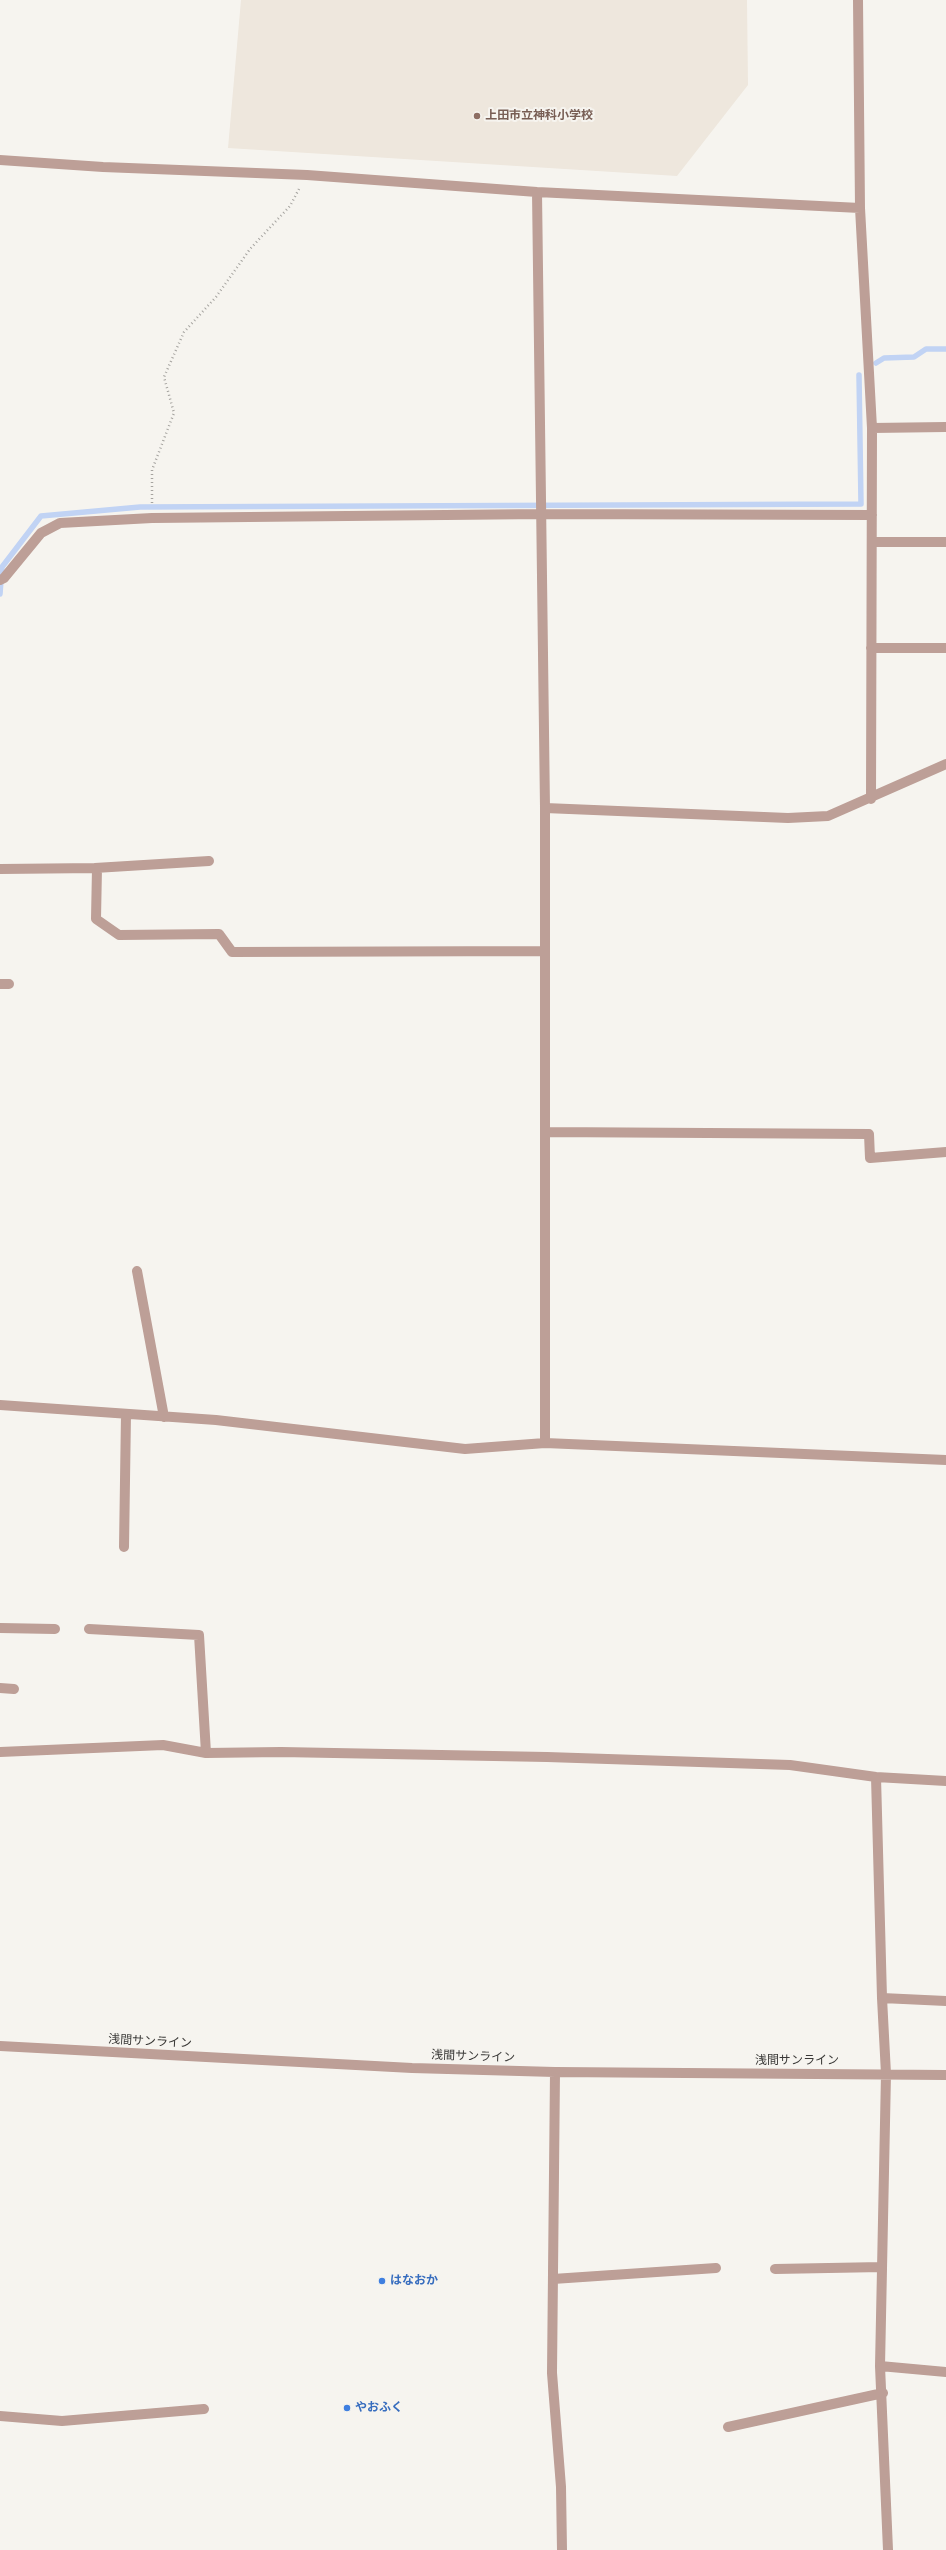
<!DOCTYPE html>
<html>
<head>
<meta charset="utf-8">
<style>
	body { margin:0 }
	canvas { display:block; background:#f6f4ef }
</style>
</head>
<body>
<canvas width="946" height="2550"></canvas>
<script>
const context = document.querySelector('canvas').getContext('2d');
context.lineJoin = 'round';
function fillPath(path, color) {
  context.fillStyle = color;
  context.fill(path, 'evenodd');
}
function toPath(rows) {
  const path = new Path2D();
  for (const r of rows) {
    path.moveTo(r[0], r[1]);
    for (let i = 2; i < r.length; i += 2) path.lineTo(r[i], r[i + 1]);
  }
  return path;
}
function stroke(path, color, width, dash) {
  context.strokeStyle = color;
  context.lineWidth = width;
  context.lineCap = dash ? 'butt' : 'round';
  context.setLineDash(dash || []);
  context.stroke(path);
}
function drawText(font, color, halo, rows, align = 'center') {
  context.font = font + ' Roboto,"Noto Sans JP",sans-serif';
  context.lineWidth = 4;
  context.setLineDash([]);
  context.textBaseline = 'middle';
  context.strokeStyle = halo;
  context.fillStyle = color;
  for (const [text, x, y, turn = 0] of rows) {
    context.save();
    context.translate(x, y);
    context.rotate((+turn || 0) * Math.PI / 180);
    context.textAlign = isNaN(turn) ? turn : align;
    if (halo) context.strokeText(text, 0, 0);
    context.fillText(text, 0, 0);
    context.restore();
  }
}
const built = toPath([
	[241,0,747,0,748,85,677,176,228,148]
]);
const stream = toPath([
	[876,363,884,358,914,357,926,349,946,349],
	[0,594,2,567,41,516,140,507,861,504,859,375]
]);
const path = toPath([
	[152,503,152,470,174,413,164,377,184,332,216,297,250,249,290,206,299,189]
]);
const minor = toPath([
	[858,0,860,208,872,428,871,799],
	[0,160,103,167,307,175,537,192,860,208],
	[537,192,545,808,545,1443],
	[872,428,946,427],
	[872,542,946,542],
	[0,580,4,578,41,533,60,523,152,518,543,514,872,515],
	[871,648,946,648],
	[545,808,788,818,828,816,946,764],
	[95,868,209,861],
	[0,869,97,868,96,919,119,935,219,934,232,952,545,951],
	[0,984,9,984],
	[546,1132,869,1134,870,1158,946,1152],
	[137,1271,164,1417],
	[0,1405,216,1420,465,1449,545,1443,946,1460],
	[124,1547,126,1414],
	[0,1628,55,1629],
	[89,1629,199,1635,206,1753],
	[0,1688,14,1689],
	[0,1752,163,1745,206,1753,281,1752,547,1757,790,1765,876,1777,946,1781],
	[876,1777,882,1998,886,2074,880,2366,888,2550],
	[882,1998,946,2001],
	[0,2046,412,2068,555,2072,946,2075],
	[555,2072,552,2373,561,2487,562,2550],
	[775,2269,882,2267],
	[553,2279,716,2268],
	[880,2366,946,2372],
	[0,2416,62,2421,204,2409],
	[728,2427,883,2393]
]);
const markers = [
	[477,116,4,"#8d6e63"],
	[382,2281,4,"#3f7fe0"],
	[347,2408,4,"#3f7fe0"]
];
const educationNames = [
	["上田市立神科小学校",485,116]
];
const streetNames = [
	["浅間サンライン",150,2042,3],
	["浅間サンライン",473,2057,2],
	["浅間サンライン",797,2061]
];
const shopNames = [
	["はなおか",390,2281],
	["やおふく",355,2408]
];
fillPath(built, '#eee7dd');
stroke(stream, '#c1d3f4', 5.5);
stroke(path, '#a6a4a0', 2.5, [1, 3]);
stroke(minor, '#bd9f97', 10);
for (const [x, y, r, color] of markers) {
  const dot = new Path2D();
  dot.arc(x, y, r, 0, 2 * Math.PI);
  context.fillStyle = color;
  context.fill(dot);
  stroke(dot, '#f6f4ef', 1.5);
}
drawText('bold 12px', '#785e54', '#f6f4ef', educationNames, 'left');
drawText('12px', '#3a3937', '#f6f4ef', streetNames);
drawText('bold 12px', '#366cbe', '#f6f4ef', shopNames, 'left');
</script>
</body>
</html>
